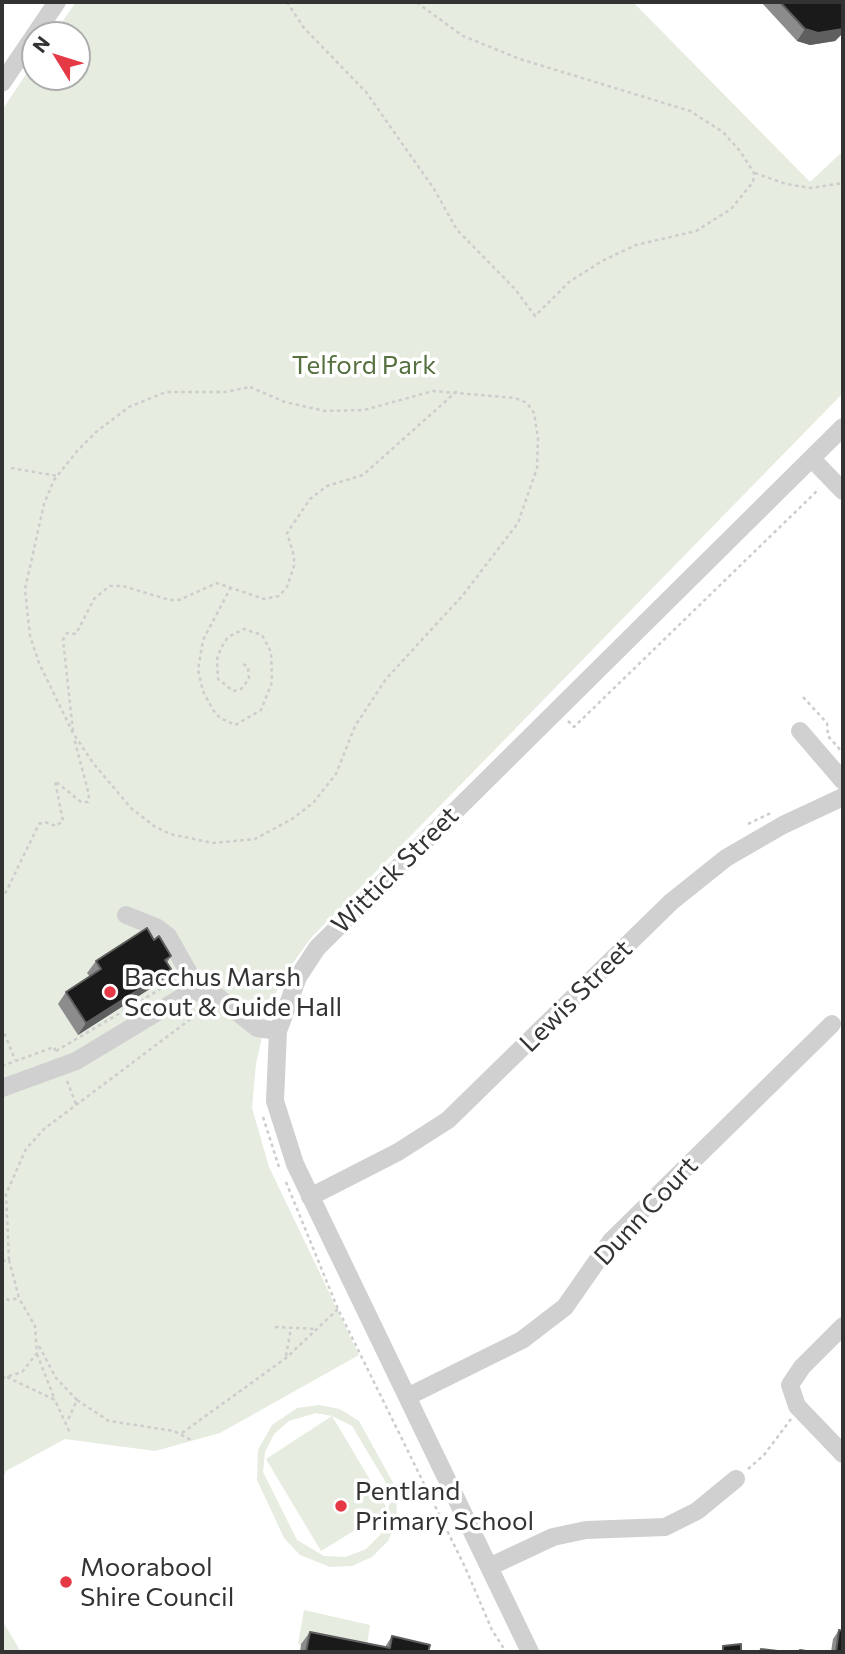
<!DOCTYPE html>
<html>
<head>
<meta charset="utf-8">
<style>
	body { margin:0 }
	#map { position:relative; width:845px; height:1654px; overflow:hidden; background:#fff; font-family:Commissioner,sans-serif }
	canvas { display:block }
	.frame { position:absolute; inset:0; border:4px solid #333; pointer-events:none }
	.north { position:absolute; left:21px; top:21px; width:70px; height:70px; box-sizing:border-box; background:#fff; border:2px solid #adadad; border-radius:50%; rotate:308deg; font-size:19px; font-weight:700; line-height:28px; text-align:center; color:#333 }
	.north::after { content:''; display:block; margin:auto; width:24px; height:32px; background:#e63946; clip-path:polygon(50% 0,100% 100%,50% 72%,0 100%) }
</style>
</head>
<body>
<div id="map">
<canvas width="845" height="1654"></canvas>
<div class="frame"></div>
<div class="north">N</div>
</div>
<script>
const context = document.querySelector('canvas').getContext('2d');
context.lineJoin = 'round';
function fillPath(path, color) {
  context.fillStyle = color;
  context.fill(path, 'evenodd');
}
function toPath(rows) {
  const path = new Path2D();
  for (const r of rows) {
    path.moveTo(r[0], r[1]);
    for (let i = 2; i < r.length; i += 2) path.lineTo(r[i], r[i + 1]);
  }
  return path;
}
function stroke(path, color, width, dash) {
  context.strokeStyle = color;
  context.lineWidth = width;
  context.lineCap = dash ? 'butt' : 'round';
  context.setLineDash(dash || []);
  context.stroke(path);
}
function drawText(font, color, halo, rows, align = 'center') {
  context.font = font + ' Commissioner,sans-serif';
  context.lineWidth = 7;
  context.setLineDash([]);
  context.textBaseline = 'middle';
  context.strokeStyle = halo;
  context.fillStyle = color;
  for (const [text, x, y, turn = 0] of rows) {
    context.save();
    context.translate(x, y);
    context.rotate((+turn || 0) * Math.PI / 180);
    context.textAlign = isNaN(turn) ? turn : align;
    if (halo) context.strokeText(text, 0, 0);
    context.fillText(text, 0, 0);
    context.restore();
  }
}
const green = toPath([
	[76,2,633,2,810,182,843,151,843,393,310,939,286,973,268,1009,256,1064,252,1108,269,1167,359,1355,220,1433,155,1451,65,1439,6,1471,2,1481,2,110,35,61,35,77,77,77,77,35,53,35],
	[319,1405,340,1409,359,1421,396,1488,397,1521,388,1541,372,1557,352,1566,330,1567,300,1555,284,1538,257,1480,258,1450,272,1425,297,1408],
	[316,1413,332,1416,266,1459,321,1551,388,1510,332,1416,352,1426,385,1481,390,1502,381,1534,366,1549,346,1557,324,1556,297,1540,263,1472,265,1452,274,1434,289,1421],
	[304,1610,370,1625,366,1652,335,1652,298,1644],
	[2,1620,21,1652,2,1652]
]);
const path = toPath([
	[287,2,304,28,366,92,434,189,457,230,515,289,535,316,569,282,602,261,636,245,696,231,731,209,753,182,754,173,740,151,723,132,690,111,520,59,463,36,416,2],
	[755,173,786,184,811,188,843,183],
	[250,387,285,402,325,411,364,410,433,391,515,398,527,403,534,413,538,438,537,468,518,523,463,595,386,679,355,726,336,774,313,803,292,819,255,839,213,843,170,834,154,826,131,808,93,763,73,733,39,663,30,636,25,589,44,504,54,480,77,451,96,432,129,407,166,392,225,392,250,387],
	[11,468,58,476],
	[231,587,203,640,198,670,203,691,213,710,220,718,235,725,261,710,272,682,271,652,262,635,244,629,228,637,221,648,217,659,218,679,233,691,241,689,249,679,248,667,240,662],
	[803,697,827,723,828,736,843,753],
	[568,721,574,727,819,489],
	[73,731,63,640,67,633,76,634,94,599,102,592,110,586,123,586,170,600,179,600,217,583,264,599,279,596,287,587,294,566,294,556,287,533,310,499,327,486,363,475,457,391],
	[748,824,771,813],
	[2,900,39,824,45,822,56,826,63,821,55,781,81,802,88,802,89,795,74,738],
	[162,981,171,976,176,983],
	[2,1027,15,1060],
	[56,1051,174,981],
	[2,1066,54,1047,56,1052],
	[67,1081,76,1104],
	[263,1117,279,1167],
	[286,1182,338,1309,465,1567,492,1630,506,1652],
	[9,1260,6,1194,26,1149,44,1129,196,1015,193,1010],
	[2,1261,9,1260,19,1298,9,1300,2,1297],
	[275,1327,317,1329],
	[39,1346,56,1378,77,1400,67,1422],
	[37,1354,55,1400],
	[286,1356,291,1328],
	[7,1377,55,1400,70,1433],
	[2,1378,22,1372,37,1353,35,1326,19,1298],
	[77,1400,109,1421,174,1431,193,1441],
	[182,1433,286,1358,338,1309],
	[748,1469,764,1455,791,1419]
]);
const minor = toPath([
	[2,83,57,2],
	[812,459,843,491],
	[800,731,843,781],
	[126,915,156,927,168,936,199,991],
	[2,1088,76,1061,184,996,199,991,218,997,257,1028,278,1031],
	[310,1197,398,1152,448,1120,671,902,726,858,783,825,843,797],
	[843,1326,802,1367,790,1385,797,1406,843,1454],
	[409,1396,522,1340,565,1307,611,1241,832,1024],
	[489,1567,553,1537,586,1530,665,1527,697,1511,736,1479],
	[530,1652,295,1164,275,1101,278,1031,298,977,317,948,843,427]
]);
const wall = toPath([
	[761,2,843,2,843,33,835,41,810,45,797,41],
	[154,940,171,956,167,963,171,969,162,981,78,1035,58,1004,66,992,90,977,87,973,96,961],
	[839,1630,843,1652,831,1652,833,1639],
	[310,1632,385,1647,392,1636,428,1652,300,1652,301,1644]
]);
const shadedWall = toPath([
	[805,29,843,29,843,33,835,41,810,45,797,41],
	[171,969,162,981,78,1035,86,1023]
]);
const building = toPath([
	[780,2,843,2,843,29,818,33,805,29,780,2],
	[147,928,154,940,159,936,171,956,165,960,171,969,86,1023,66,992,101,969,96,961,147,928],
	[839,1630,843,1631,843,1652,836,1652,839,1630],
	[310,1632,390,1648,392,1636,430,1645,428,1652,306,1652,310,1632],
	[741,1644,741,1652,723,1652,723,1646,741,1644],
	[761,1649,786,1652,760,1652,761,1649],
	[800,1650,812,1652,799,1652,800,1650]
]);
const markers = [
	[110,992,7,"#e63946"],
	[341,1506,7,"#e63946"],
	[66,1582,7,"#e63946"]
];
const parkNames = [
	["Telford Park",364,365]
];
const streetNames = [
	["Wittick Street",395,870,-45],
	["Lewis Street",576,996,-45],
	["Dunn Court",646,1211,-47]
];
const poiNames = [
	["Bacchus Marsh",124,977],
	["Scout & Guide Hall",124,1007],
	["Pentland",355,1491],
	["Primary School",355,1521],
	["Moorabool",80,1567],
	["Shire Council",80,1597]
];
fillPath(green, '#e6ecdf');
stroke(path, '#cdcdcd', 2.5, [3.5, 3.5]);
stroke(minor, '#d0d0d0', 18);
fillPath(wall, '#8c8c8c');
fillPath(shadedWall, '#5f5f5f');
fillPath(building, '#1a1a1a');
stroke(building, '#5f5f5f', 2);
for (const [x, y, r, color] of markers) {
  const dot = new Path2D();
  dot.arc(x, y, r, 0, 2 * Math.PI);
  context.fillStyle = color;
  context.fill(dot);
  stroke(dot, '#fff', 2.5);
}
drawText('26px', '#56703f', '#fff', parkNames);
drawText('26px', '#333', '#fff', streetNames);
drawText('26px', '#333', '#fff', poiNames, 'left');
</script>
</body>
</html>
